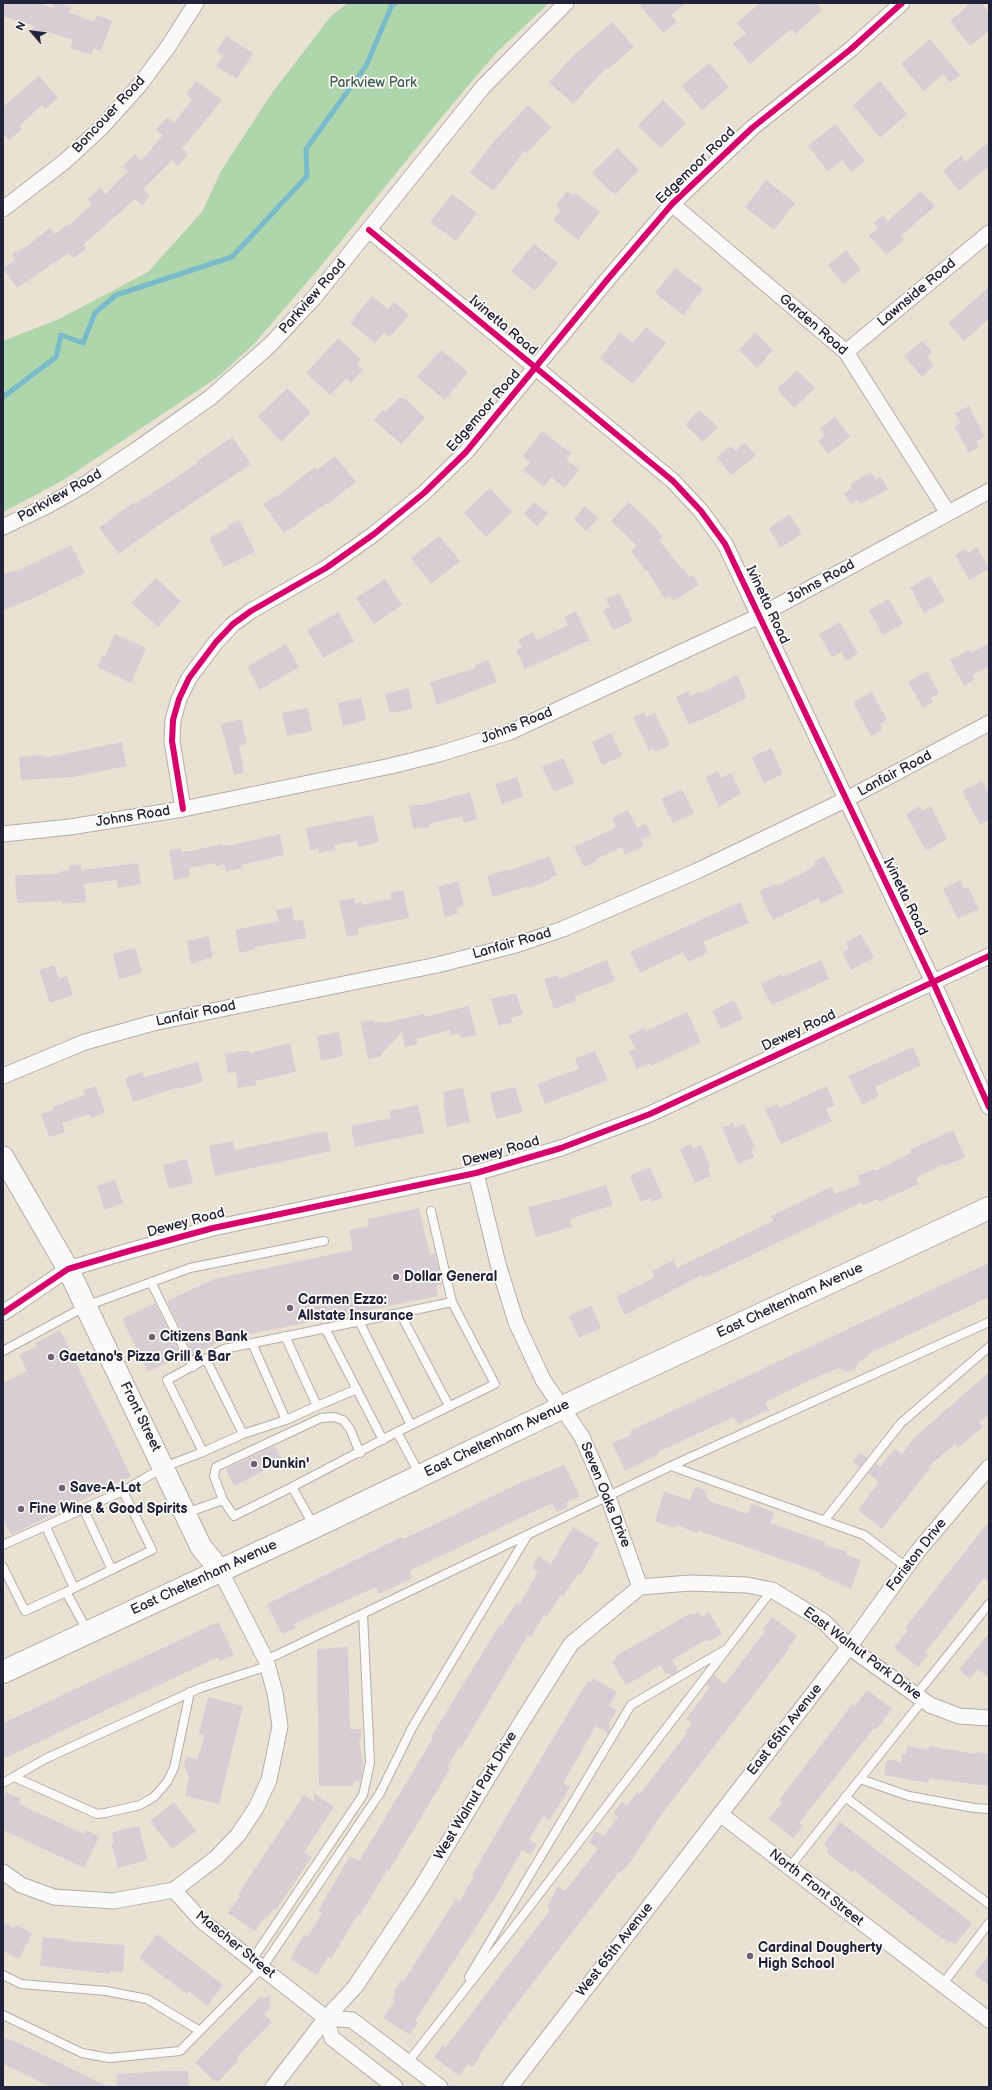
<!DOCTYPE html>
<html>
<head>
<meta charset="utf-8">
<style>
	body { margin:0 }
	#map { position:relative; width:992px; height:2090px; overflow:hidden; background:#e9e1d2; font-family:"Balsamiq Sans",sans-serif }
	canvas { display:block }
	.frame { position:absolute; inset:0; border:4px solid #22223b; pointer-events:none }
	.north { position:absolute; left:12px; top:12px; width:40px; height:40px; -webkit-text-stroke:3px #fdfcf7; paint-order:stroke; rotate:298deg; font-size:11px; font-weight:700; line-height:16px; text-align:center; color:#22223b }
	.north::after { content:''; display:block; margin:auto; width:14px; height:18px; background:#22223b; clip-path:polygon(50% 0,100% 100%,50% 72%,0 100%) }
</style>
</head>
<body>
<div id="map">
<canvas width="992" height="2090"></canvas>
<div class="frame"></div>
<div class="north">N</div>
</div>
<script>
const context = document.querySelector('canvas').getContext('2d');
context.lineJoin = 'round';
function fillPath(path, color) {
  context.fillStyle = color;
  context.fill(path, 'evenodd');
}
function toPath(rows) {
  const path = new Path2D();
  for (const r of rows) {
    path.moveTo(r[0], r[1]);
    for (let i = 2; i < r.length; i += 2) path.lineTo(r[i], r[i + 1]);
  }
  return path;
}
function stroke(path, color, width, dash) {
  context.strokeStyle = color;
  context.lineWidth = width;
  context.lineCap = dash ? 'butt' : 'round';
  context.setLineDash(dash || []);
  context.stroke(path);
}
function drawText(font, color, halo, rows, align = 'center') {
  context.font = font + ' "Balsamiq Sans",sans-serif';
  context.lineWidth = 3.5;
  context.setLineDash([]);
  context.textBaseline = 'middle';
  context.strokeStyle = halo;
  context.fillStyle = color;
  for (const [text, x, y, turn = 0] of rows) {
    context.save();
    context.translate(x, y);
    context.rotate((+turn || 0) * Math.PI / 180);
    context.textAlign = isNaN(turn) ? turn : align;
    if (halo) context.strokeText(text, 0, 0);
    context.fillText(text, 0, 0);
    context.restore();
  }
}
const green = toPath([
	[348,3,549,3,496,53,440,119,320,267,254,344,218,377,62,481,3,512,3,341,59,319,148,272,202,212,221,171,272,93,331,16]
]);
const stream = toPath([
	[3,397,56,357,61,335,83,343,95,313,116,295,232,257,307,176,306,149,366,66,392,5,396,3]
]);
const building = toPath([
	[3,3,38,3,53,8,54,3,59,3,71,7,69,12,94,22,97,15,112,21,101,51,94,48,91,55,70,48,73,40,45,31,43,37,31,33,34,26,3,16],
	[638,3,686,3,671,15,677,22,663,33],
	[760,3,816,3,822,10,795,34,791,29,750,64,733,44,746,33,737,23],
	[971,3,982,3,989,12,989,31,970,46,950,21],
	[612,22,634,47,607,70,606,68,573,104,549,82,573,56],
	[226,36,253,53,237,79,216,66,223,55,217,51],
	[930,39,960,75,950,83,943,74,924,91,901,64],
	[709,63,729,87,702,110,682,86],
	[39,76,58,98,45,109,42,105,19,126,22,129,9,140,3,133,3,107],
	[196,81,222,100,182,149,188,154,178,166,172,160,143,189,150,196,142,205,135,199,83,245,86,249,74,258,69,253,17,288,3,268,15,260,12,254,27,246,50,228,55,234,67,225,68,226,92,204,88,199,100,188,106,194,128,171,123,166,135,154,141,161,163,135,156,130,167,117,174,123,192,99,186,94],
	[880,81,907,114,880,138,853,105],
	[663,100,686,123,661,148,638,126],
	[528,105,551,127,527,153,525,150,494,191,470,173,491,145],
	[835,124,865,161,851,172,842,160,828,171,808,146],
	[989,142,989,166,959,191,943,170,961,156,965,162],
	[617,148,639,170,615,195,592,173],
	[766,180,795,203,774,230,745,207],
	[567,191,573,195,575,193,600,212,578,240,553,220,561,210,556,206],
	[921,191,935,206,901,236,904,240,886,255,869,235,878,228,874,223,883,215,888,221],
	[452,194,477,213,456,241,430,222],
	[534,244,558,263,535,291,511,271],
	[846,250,861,270,843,284,828,265],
	[675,268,703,289,683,315,655,293],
	[989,287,989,319,964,341,948,323],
	[372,296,388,309,394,302,409,315,390,337,384,332,375,343,350,323],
	[646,327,666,343,633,384,600,358,620,333,633,343],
	[755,333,773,350,757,368,739,350],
	[338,338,361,359,357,365,363,370,351,383,346,378,330,395,306,373],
	[922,341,932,352,927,357,934,366,922,377,904,356],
	[441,350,468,372,445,400,417,377],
	[797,370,815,388,794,408,777,389],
	[288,388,311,413,281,442,258,416],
	[399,398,404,398,425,418,401,444,374,420,383,410,385,412],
	[969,406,985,437,976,441,979,447,969,453,954,426,961,423,955,413],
	[699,410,718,427,703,442,685,425],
	[835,417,850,437,828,454,818,441,825,436,820,429],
	[542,431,571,453,566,459,579,470,565,488,551,477,544,487,523,470,530,462,523,456],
	[232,437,251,464,156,527,119,554,99,528,134,502,135,504,198,463,197,461],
	[745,443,756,456,731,475,717,457,731,446,735,451],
	[335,456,356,482,328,504,327,503,284,533,263,504,274,497,275,498,315,467,317,470],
	[871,472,876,480,881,477,888,489,861,504,858,500,851,504,844,493,852,489,850,484],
	[490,488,512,512,486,537,464,513],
	[534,502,548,513,537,526,524,514],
	[629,502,655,527,663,538,659,540,678,564,682,569,683,568,689,577,693,575,699,585,673,601,670,596,665,599,647,570,646,571,631,551,637,546,611,521],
	[585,506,598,518,586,531,574,519],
	[790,514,802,534,780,548,769,528],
	[239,520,255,552,224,567,209,538,228,528,227,526],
	[439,536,460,561,431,584,411,558],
	[71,545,85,573,34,598,3,610,3,575,15,570,15,572],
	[977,547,989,569,969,580,955,555,965,549,968,553],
	[930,576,945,601,924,613,910,587],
	[156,578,181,601,158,627,131,603],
	[385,579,402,605,374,624,356,598],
	[619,593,633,621,613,630,603,610,610,607,606,599],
	[889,599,903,624,883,635,869,610],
	[576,611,590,640,525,669,516,650,522,647,518,640,533,632,537,640,568,625,564,617],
	[338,612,354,641,323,658,307,630],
	[840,622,858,654,846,661,841,652,832,657,819,634],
	[115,634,146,648,131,683,97,667,103,655,105,656],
	[989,643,989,666,973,675,975,679,964,686,950,660,969,650,971,653],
	[286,644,299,667,260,690,247,667],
	[488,660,497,682,437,705,430,682,476,668,475,665],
	[927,671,939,693,931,698,933,702,923,708,908,682],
	[737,675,747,698,699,721,699,720,689,725,676,697,688,691,690,696,699,692,699,694],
	[408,688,413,709,390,713,385,694],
	[872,692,887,720,880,724,883,730,871,736,853,702],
	[361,698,366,720,343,726,338,703],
	[308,708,312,731,287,736,282,713],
	[644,712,646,717,655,713,670,745,655,752,654,749,649,751,633,717],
	[241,719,247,743,239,746,244,773,234,775,221,724],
	[611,733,622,756,602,765,592,742],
	[122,742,126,766,74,777,21,780,19,757,44,755,44,758],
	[771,748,783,774,764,783,752,757],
	[563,758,574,783,554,792,542,767],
	[718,771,721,778,731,773,741,793,719,807,706,777],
	[517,777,523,796,502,804,495,784],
	[982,781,989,794,989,820,980,825,962,791],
	[682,789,694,813,673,823,661,799],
	[470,792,477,819,464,823,462,816,429,824,430,827,413,829,409,806,426,804],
	[920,806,922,811,931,806,947,839,926,851,906,814],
	[628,810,637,828,646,823,651,835,641,840,644,846,625,855,622,847,596,859,597,861,584,867,574,847,613,829,616,826,612,818],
	[373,815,379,842,358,847,357,841,334,845,335,850,319,853,318,848,310,850,306,828],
	[280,834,284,855,241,865,242,868,226,872,224,864,216,866,215,863,189,868,190,877,174,880,169,850,181,848,182,852,191,851,222,844,223,846,237,844],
	[549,856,557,875,550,878,550,880,529,888,528,886,493,897,487,876,509,869,509,871],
	[824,856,844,892,821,904,818,898,814,900,773,920,759,891,775,884,776,886,804,872,815,865,814,862],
	[138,863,141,884,118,888,117,880,84,884,86,902,62,904,62,901,17,903,15,875,59,874,59,872,69,870,69,865,81,864,81,870],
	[960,880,964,889,968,887,979,909,958,919,943,889],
	[458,881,464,906,456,908,458,913,445,917,438,887],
	[403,890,409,918,358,928,359,934,347,937,339,901,354,898,355,904,362,902,362,905,391,899,390,893],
	[740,902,749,923,703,942,708,953,688,962,683,952,640,973,630,952],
	[292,907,294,921,303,920,306,938,255,947,255,949,240,953,235,930,279,921,276,910],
	[861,934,874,958,851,970,842,952,849,949,846,942],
	[208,936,213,957,191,964,187,941],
	[135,948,142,973,119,979,113,954],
	[607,960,615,981,575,996,576,1001,554,1009,544,979,557,975,559,979],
	[821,960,829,979,772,1005,761,984,781,974,782,977],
	[54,965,59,978,67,976,73,995,50,1003,39,970],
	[516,993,523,1014,511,1018,512,1022,499,1026,491,999],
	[734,1000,743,1019,721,1029,712,1011],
	[469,1006,476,1035,461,1038,460,1034,451,1035,450,1030,416,1039,418,1044,405,1047,402,1032,379,1057,368,1059,361,1022,374,1020,374,1023,384,1022,384,1023,424,1014,424,1017],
	[687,1012,701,1042,651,1066,650,1063,637,1069,629,1052,636,1049,629,1036,644,1028,646,1031],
	[339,1032,343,1056,321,1061,317,1036],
	[290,1043,296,1072,255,1081,256,1085,238,1088,236,1072,228,1073,225,1054,249,1050,250,1053],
	[913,1047,921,1065,875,1087,879,1096,863,1105,848,1076],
	[595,1051,608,1080,545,1104,537,1084,579,1069,575,1059],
	[198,1062,203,1082,179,1089,179,1087,133,1102,125,1078,142,1072,144,1077],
	[95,1086,105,1112,91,1118,89,1114,62,1123,65,1132,49,1137,41,1114,54,1110,53,1107,85,1095,83,1091],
	[826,1086,835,1105,826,1109,832,1121,781,1144,765,1109,777,1104,779,1108,789,1104],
	[515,1087,523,1112,496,1119,490,1093],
	[463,1088,470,1122,447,1127,443,1103,445,1103,443,1092],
	[418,1105,424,1133,355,1147,351,1126,391,1118,389,1111],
	[733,1123,735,1128,744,1124,755,1147,751,1149,754,1157,738,1164,722,1128],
	[953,1130,965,1157,944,1166,944,1164,916,1178,919,1184,879,1202,878,1199,863,1205,862,1202,704,1278,702,1275,625,1315,616,1297,655,1277,652,1271,673,1260,677,1268,773,1221,771,1216,831,1187,835,1194,861,1184,858,1176,874,1169,875,1171,911,1153,909,1150],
	[327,1131,331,1151,215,1176,209,1146,233,1141,235,1150],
	[691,1144,693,1148,701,1145,710,1167,708,1169,711,1176,695,1183,680,1149],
	[187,1159,193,1183,169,1189,163,1165],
	[650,1167,663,1197,652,1202,650,1198,641,1202,630,1176],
	[115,1180,123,1203,105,1210,97,1186],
	[606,1185,613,1205,570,1219,572,1227,536,1237,528,1207,564,1198],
	[419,1208,430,1255,435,1253,442,1285,436,1286,438,1296,225,1339,193,1355,167,1301,214,1279,353,1250,349,1230,369,1226,368,1219],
	[989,1263,989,1297,868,1354,869,1356,858,1362,855,1369,847,1372,839,1368,810,1380,765,1402,769,1410,738,1424,734,1417,658,1452,659,1454,625,1471,612,1443,631,1435,630,1432,632,1430],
	[155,1303,181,1356,148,1372,122,1319],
	[591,1305,601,1328,579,1338,569,1316],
	[60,1330,131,1476,11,1535,3,1519,3,1383,27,1371,19,1355,37,1346,35,1343],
	[989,1372,989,1414,979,1422,983,1427,958,1448,955,1444,928,1467,930,1468,882,1529,858,1510,879,1482,868,1473,876,1464,880,1467,895,1448,902,1454,913,1439],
	[275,1446,283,1461,234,1486,226,1469],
	[860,1453,867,1458,860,1467,853,1462],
	[564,1465,580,1496,566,1503,568,1507,557,1512,552,1503,409,1571,413,1578,379,1594,376,1587,294,1624,296,1628,282,1634,267,1604,401,1537,404,1539,520,1483],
	[695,1487,704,1490,709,1501,748,1514,752,1504,774,1512,770,1523,825,1542,825,1545,847,1552,846,1555,861,1560,851,1589,820,1575,821,1573,744,1546,699,1531,698,1533,676,1525,675,1528,655,1521,664,1492,690,1500],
	[989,1521,989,1582,984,1578,925,1653,928,1655,918,1667,894,1648,908,1630,905,1628],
	[573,1527,599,1543,581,1575,578,1574,563,1596,561,1594,547,1617,544,1615,531,1637,528,1635,461,1748,459,1747,447,1767,450,1769,389,1871,387,1870,360,1915,358,1914,331,1959,328,1957,317,1975,290,1959,304,1935,308,1937,322,1913,318,1911,350,1856,359,1861,433,1738,431,1737,500,1624,502,1625,516,1603,519,1605,538,1572,532,1568,538,1556,551,1564],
	[699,1612,702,1617,709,1612,722,1634,708,1642,707,1639,672,1660,678,1671,672,1675,665,1673,661,1665,626,1685,612,1662,617,1659,616,1656,691,1613,693,1615],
	[772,1617,797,1636,788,1648,789,1649,661,1815,631,1861,620,1873,619,1872,521,1998,479,2055,480,2056,473,2067,468,2064,459,2076,434,2057,443,2045,446,2047,550,1910,547,1907,558,1886,565,1891,598,1849,589,1842,596,1831,603,1836,618,1817,613,1813,622,1802,627,1806,637,1792,640,1794,687,1733,685,1732,692,1723,686,1719,710,1687,706,1685,714,1675,725,1684,765,1631,763,1629],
	[218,1622,234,1655,220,1661,218,1657,3,1759,3,1723],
	[989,1633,989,1678,978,1669,970,1679,959,1670],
	[348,1647,350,1729,361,1729,361,1738,359,1742,363,1763,362,1775,360,1781,355,1781,350,1786,319,1786,317,1649],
	[593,1678,617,1692,609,1706,617,1710,609,1723,609,1731,608,1733,596,1726,563,1783,570,1787,550,1820,543,1816,529,1840,537,1844,531,1855,522,1850,496,1896,415,2021,418,2023,410,2035,383,2018,395,2001,392,1999,396,1992,394,1991,401,1980,403,1982,456,1899,460,1901,474,1876,472,1875,529,1778,587,1682,591,1682],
	[867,1690,892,1709,876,1730,874,1728,799,1823,803,1826,793,1838,769,1819,782,1802,779,1800,842,1718,852,1704,855,1706],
	[208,1697,243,1706,219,1804,185,1796,189,1777,184,1766,186,1757,197,1759,205,1736,199,1734],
	[907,1746,928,1750,929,1746,975,1754,976,1752,989,1754,989,1786,929,1778,928,1783,884,1775,887,1759,901,1762,902,1754,906,1755],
	[6,1792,21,1799,19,1804,84,1834,86,1830,99,1837,84,1868,3,1830,3,1799],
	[314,1793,334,1807,304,1852,312,1857,276,1910,274,1909,266,1919,264,1918,255,1931,228,1913,240,1896,238,1894,304,1795,314,1802],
	[174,1802,196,1831,172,1849,150,1821],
	[840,1822,972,1923,955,1945,950,1941,949,1943,925,1926,854,1870,852,1872,827,1853,828,1849,824,1844],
	[139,1826,147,1860,118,1868,111,1843,114,1844,112,1832],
	[3,1922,14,1928,16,1925,32,1933,19,1959,3,1951],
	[157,1934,223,1985,207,2006,189,1991,187,1994,139,1958],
	[43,1937,67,1939,67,1941,125,1945,123,1972,110,1971,110,1974,40,1966],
	[989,1955,989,1985,974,1974],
	[261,1996,263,1998,271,1996,269,2004,271,2006,264,2014,272,2022,238,2056,238,2061,218,2082,215,2080,214,2081,195,2063],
	[3,2037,19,2043,109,2087,51,2087,3,2064],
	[164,2071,188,2071,189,2087,117,2087,117,2074]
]);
const lane = toPath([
	[151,1282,193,1367],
	[359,1321,411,1425],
	[325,1328,383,1440],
	[252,1343,286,1420],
	[3,1351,86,1306,190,1268,324,1241],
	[206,1359,243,1434],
	[317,1406,357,1389],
	[449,1406,400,1313,452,1302],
	[203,1452,243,1434,286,1420,317,1406,285,1336],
	[671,1466,864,1535,906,1567],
	[420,1475,397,1432,495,1384,452,1302,431,1211],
	[292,1487,397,1432],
	[223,1500,214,1476,216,1467,321,1418,334,1417,343,1420,350,1429,360,1453],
	[84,1510,112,1570],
	[186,1513,223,1500,234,1516,292,1487,314,1526],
	[824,1521,901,1423,989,1347],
	[46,1527,74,1588],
	[3,1545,123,1491,164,1467,203,1452,167,1380,224,1349,400,1313],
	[3,1567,25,1611,66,1592,88,1632],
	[66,1592,152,1550,123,1491],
	[266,1660,671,1466,989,1322],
	[916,1695,989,1604],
	[14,1777,97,1814,105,1813,140,1805,154,1797,167,1782,174,1768,190,1692],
	[860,1779,909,1796,974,1808,989,1809],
	[3,1783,45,1759,200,1688,268,1666],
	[845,1797,989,1904],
	[789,1868,923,1700],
	[252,1960,363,1795,370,1763,363,1614],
	[3,1975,21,1984,106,1991,147,1999,200,2031],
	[469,1977,631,1705,723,1651],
	[942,1985,989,1923],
	[3,2015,82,2053,109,2058,180,2051,262,1968,380,1793,413,1726,527,1536],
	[408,2062,517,1923,772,1590]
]);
const street = toPath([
	[672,204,846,352,948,513],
	[3,209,64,162,100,129,138,87,168,47,196,3],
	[369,230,673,481,701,511,725,544,933,982,989,1107],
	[846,352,989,233],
	[3,527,47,506,84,485,136,450,211,397,270,345,313,299,483,87,566,3],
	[183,809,172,741,173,720,179,699,189,678,216,642,233,624,251,611,326,568,374,534,424,493,466,452,607,280,672,204,752,128,851,49,902,3],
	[3,834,70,827,183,809,391,766,439,754,510,732,759,616,989,491],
	[3,1076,85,1042,153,1023,437,965,516,945,563,929,697,871,845,800,989,723],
	[476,1173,498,1264,516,1322,543,1380,582,1437,608,1497,640,1587],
	[3,1313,68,1269,129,1251,213,1228,476,1173,561,1148,650,1114,989,956],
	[640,1587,690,1583,747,1585,772,1590,823,1621,849,1647,930,1705,959,1716,989,1718],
	[720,1814,989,2020],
	[3,1872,21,1885,54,1897,113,1901,174,1890,216,1858,238,1835,256,1808,269,1780,280,1726,275,1693,266,1660,220,1570],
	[174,1890,202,1921,326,2018,352,2020,440,2087],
	[326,2018,332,2038,395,2087],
	[273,2087,326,2018,355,1987,421,1888,521,1723,571,1644,640,1587],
	[510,2087,849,1647,918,1551,989,1467]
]);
const secondary = toPath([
	[3,1157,68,1269,201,1547,220,1570]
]);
const highway = toPath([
	[3,1672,314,1527,582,1398,989,1208]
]);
const cycleway = toPath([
	[369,230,673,481,701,511,725,544,933,982,989,1107],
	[183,809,172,741,173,720,179,699,189,678,216,642,233,624,251,611,326,568,374,534,424,493,466,452,607,280,672,204,752,128,851,49,902,3],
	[3,1313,68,1269,129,1251,213,1228,476,1173,561,1148,650,1114,989,956]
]);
const markers = [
	[396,1277,4,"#686570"],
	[290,1308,4,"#686570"],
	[152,1337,4,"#686570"],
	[51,1357,4,"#686570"],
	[254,1464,4,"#686570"],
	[62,1488,4,"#686570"],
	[21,1509,4,"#686570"],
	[750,1956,4,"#686570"]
];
const parkNames = [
	["Parkview Park",373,83]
];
const streetNames = [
	["Boncouer Road",109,115,-47],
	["Edgemoor Road",696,166,-44],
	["Lawnside Road",917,293,-40],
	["Parkview Road",313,297,-49],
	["Garden Road",813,325,41],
	["Ivinetta Road",503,326,40],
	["Edgemoor Road",484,411,-49],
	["Parkview Road",60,496,-29],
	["Johns Road",821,582,-29],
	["Ivinetta Road",767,605,65],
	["Johns Road",517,726,-22],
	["Lanfair Road",895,774,-28],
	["Johns Road",133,817,-9],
	["Ivinetta Road",905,897,64],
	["Lanfair Road",512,944,-16],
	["Lanfair Road",196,1014,-12],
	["Dewey Road",799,1031,-25],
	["Dewey Road",501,1152,-16],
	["Dewey Road",186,1223,-15],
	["East Cheltenham Avenue",790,1301,-25],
	["Front Street",140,1417,64],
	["East Cheltenham Avenue",497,1439,-26],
	["Seven Oaks Drive",605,1495,68],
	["Fariston Drive",917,1555,-52],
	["East Cheltenham Avenue",204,1578,-25],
	["East Walnut Park Drive",862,1654,37],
	["East 65th Avenue",785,1730,-52],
	["West Walnut Park Drive",476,1796,-59],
	["North Front Street",816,1888,38],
	["Mascher Street",235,1945,39],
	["West 65th Avenue",615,1950,-52]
];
const poiNames = [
	["Dollar General",404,1277],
	["Carmen Ezzo:",298,1300],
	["Allstate Insurance",298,1316],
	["Citizens Bank",160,1337],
	["Gaetano's Pizza Grill & Bar",59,1357],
	["Dunkin'",262,1464],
	["Save-A-Lot",70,1488],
	["Fine Wine & Good Spirits",29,1509],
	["Cardinal Dougherty",758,1948],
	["High School",758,1964]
];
fillPath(green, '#aed5ab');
stroke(stream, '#79bacb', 5);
fillPath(building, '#d7ced4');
stroke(lane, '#b3aea8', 10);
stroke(street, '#b3aea8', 17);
stroke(secondary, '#b3aea8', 23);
stroke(highway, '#b3aea8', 24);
stroke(lane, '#fcfaf8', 8);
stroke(street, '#fcfaf8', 15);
stroke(secondary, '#fcfaf8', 21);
stroke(highway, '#fcfaf8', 22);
stroke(cycleway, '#d6006c', 6);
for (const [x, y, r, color] of markers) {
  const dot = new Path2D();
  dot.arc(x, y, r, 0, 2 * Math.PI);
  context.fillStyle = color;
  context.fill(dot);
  stroke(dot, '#fdfcf7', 1.5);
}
drawText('14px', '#425e57', '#fdfcf7', parkNames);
drawText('14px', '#22223b', '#fdfcf7', streetNames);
drawText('bold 14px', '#22223b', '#fdfcf7', poiNames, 'left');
</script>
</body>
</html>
